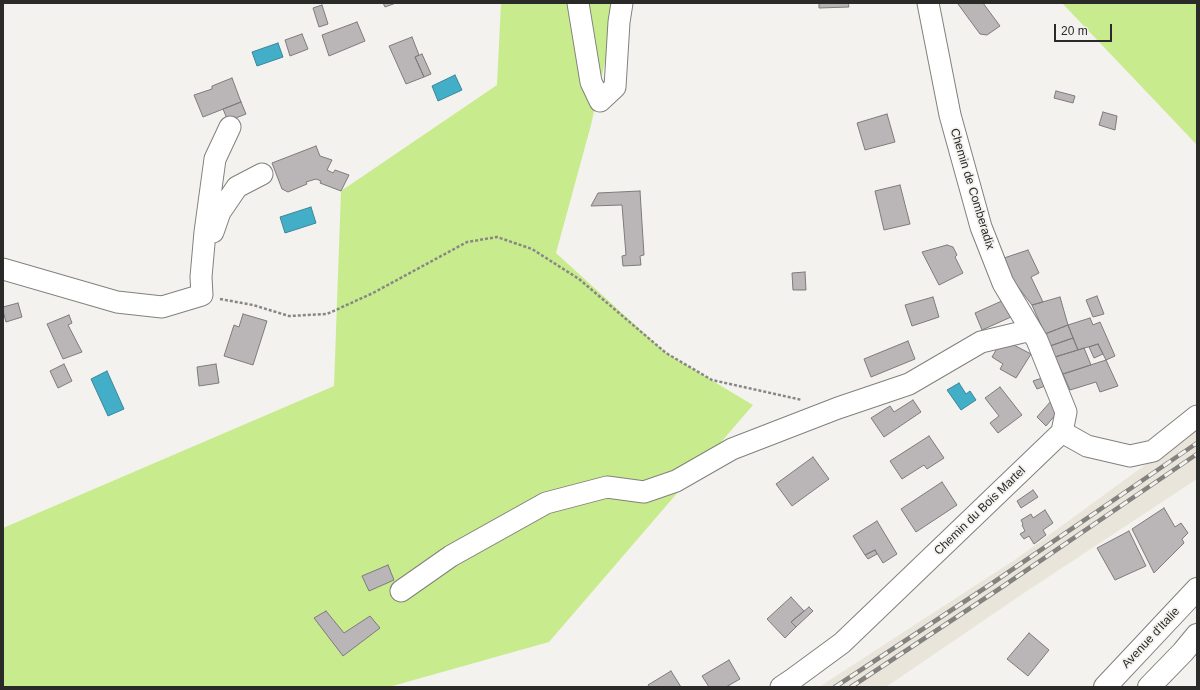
<!DOCTYPE html>
<html>
<head>
<meta charset="utf-8">
<style>
	body { margin:0 }
	#map { position:relative; width:1200px; height:690px; overflow:hidden; background:#f4f2ee; font-family:Arial,sans-serif }
	canvas { display:block }
	.frame { position:absolute; inset:0; border:4px solid #2a2a28; pointer-events:none }
	.scale { position:absolute; left:1054px; top:24px; width:58px; height:18px; box-sizing:border-box; border:2px solid #2a2a28; border-top:0; padding-left:5px; font-size:12px; line-height:14px; white-space:nowrap; color:#2a2a28; -webkit-text-stroke:3px #f4f2ee; paint-order:stroke }
</style>
</head>
<body>
<div id="map">
<canvas width="1200" height="690"></canvas>
<div class="frame"></div>
<div class="scale">20 m</div>
</div>
<script>
const context = document.querySelector('canvas').getContext('2d');
context.lineJoin = 'round';
function fillPath(path, color) {
  context.fillStyle = color;
  context.fill(path, 'evenodd');
}
function toPath(rows) {
  const path = new Path2D();
  for (const r of rows) {
    path.moveTo(r[0], r[1]);
    for (let i = 2; i < r.length; i += 2) path.lineTo(r[i], r[i + 1]);
  }
  return path;
}
function stroke(path, color, width, dash) {
  context.strokeStyle = color;
  context.lineWidth = width;
  context.lineCap = dash ? 'butt' : 'round';
  context.setLineDash(dash || []);
  context.stroke(path);
}
function drawText(font, color, halo, rows, align = 'center') {
  context.font = font + ' Arial,sans-serif';
  context.lineWidth = 3.5;
  context.setLineDash([]);
  context.textBaseline = 'middle';
  context.strokeStyle = halo;
  context.fillStyle = color;
  for (const [text, x, y, turn = 0] of rows) {
    context.save();
    context.translate(x, y);
    context.rotate((+turn || 0) * Math.PI / 180);
    context.textAlign = isNaN(turn) ? turn : align;
    if (halo) context.strokeText(text, 0, 0);
    context.fillText(text, 0, 0);
    context.restore();
  }
}
const built = toPath([
	[1197,427,1197,479,1024,593,886,687,819,687,1019,557]
]);
const green = toPath([
	[501,3,618,3,591,125,556,253,666,353,753,405,549,642,389,687,3,687,3,528,334,386,341,191,497,85],
	[1062,3,1197,3,1197,145]
]);
const water = toPath([
	[278,43,283,57,257,66,252,52,278,43],
	[455,75,462,90,438,101,432,86,455,75],
	[311,207,316,223,285,233,280,217,311,207],
	[107,371,124,409,108,416,91,379,107,371],
	[959,383,966,394,970,391,976,400,961,410,947,390,959,383]
]);
const building = toPath([
	[383,3,396,3,385,7,383,3],
	[819,3,848,3,849,7,819,8,819,3],
	[959,3,983,3,1000,26,987,35,980,34,958,4,959,3],
	[322,5,328,24,319,27,313,8,322,5],
	[357,22,365,41,329,56,322,35,357,22],
	[302,34,308,49,290,56,285,40,302,34],
	[412,37,419,55,415,57,424,77,406,84,389,46,412,37],
	[422,54,431,74,424,77,415,57,422,54],
	[232,78,241,102,203,117,194,95,212,89,212,86,232,78],
	[1056,91,1075,96,1073,103,1054,98,1056,91],
	[241,102,246,114,228,121,223,109,241,102],
	[1103,112,1117,116,1115,130,1099,125,1103,112],
	[887,114,895,142,865,150,857,123,887,114],
	[316,146,320,156,332,160,327,170,333,173,335,170,349,175,341,191,320,183,321,181,316,179,306,182,307,184,288,192,282,189,272,163,316,146],
	[900,185,910,224,884,230,875,191,900,185],
	[640,191,644,255,640,256,641,265,623,266,622,256,626,255,622,205,591,206,598,193,640,191],
	[947,245,953,247,957,255,955,257,963,273,939,285,922,252,947,245],
	[1028,250,1039,273,1031,277,1043,302,1032,305,1011,278,1004,258,1028,250],
	[805,272,806,290,793,290,792,273,805,272],
	[1097,296,1104,314,1093,317,1086,300,1097,296],
	[933,297,939,317,912,326,905,305,933,297],
	[1060,297,1068,325,1045,334,1032,305,1060,297],
	[1004,300,1011,317,982,330,975,313,1004,300],
	[18,303,22,317,6,322,3,311,3,307,18,303],
	[243,314,267,321,253,365,224,356,234,325,239,327,243,314],
	[69,315,72,323,68,325,82,352,63,359,47,324,69,315],
	[1090,318,1093,325,1100,322,1115,356,1106,360,1098,344,1078,350,1068,325,1090,318],
	[1068,325,1073,338,1050,346,1045,334,1068,325],
	[1073,338,1078,350,1055,357,1050,346,1073,338],
	[1002,340,1004,340,1031,354,1016,378,1000,369,1003,364,992,357,1002,340],
	[908,341,915,359,871,377,864,359,908,341],
	[1098,344,1103,354,1094,358,1089,347,1098,344],
	[1084,348,1091,365,1063,374,1055,357,1084,348],
	[1106,360,1118,386,1100,392,1096,382,1070,390,1063,374,1106,360],
	[64,364,72,381,58,388,50,371,64,364],
	[216,364,219,383,199,386,197,367,216,364],
	[1042,378,1045,386,1037,389,1033,381,1042,378],
	[1000,387,1022,415,998,433,990,423,999,416,985,398,1000,387],
	[913,400,921,412,884,437,871,418,890,406,894,412,913,400],
	[1051,401,1057,413,1046,426,1037,417,1051,401],
	[929,436,944,458,927,469,924,465,902,479,890,461,929,436],
	[813,457,829,479,792,506,776,484,813,457],
	[942,482,957,505,916,532,901,509,942,482],
	[1033,490,1038,497,1021,508,1017,501,1033,490],
	[1164,508,1175,527,1181,523,1188,533,1182,539,1184,543,1154,573,1132,529,1164,508],
	[1045,510,1053,523,1043,530,1046,535,1034,544,1029,536,1024,539,1020,534,1025,531,1022,525,1023,524,1021,520,1031,514,1033,518,1045,510],
	[877,521,897,554,883,563,875,550,865,555,853,536,877,521],
	[1129,531,1146,566,1115,580,1097,548,1129,531],
	[875,550,877,554,868,559,865,555,875,550],
	[388,565,394,580,369,591,362,576,388,565],
	[791,597,804,611,791,622,796,627,785,638,767,619,791,597],
	[809,607,813,611,796,627,791,622,809,607],
	[326,611,344,633,370,616,380,628,343,656,314,618,326,611],
	[1029,633,1049,650,1028,676,1007,659,1029,633],
	[729,660,740,679,726,687,709,687,702,676,729,660],
	[671,671,681,687,649,687,648,685,671,671]
]);
const path = toPath([
	[220,299,253,305,289,316,327,314,373,293,467,242,497,237,532,249,579,279,666,353,712,380,802,400]
]);
const minor = toPath([
	[578,3,591,82,600,101,615,87,619,22,622,3],
	[928,3,950,115,981,227,1003,283,1037,340,1066,412,1062,432],
	[213,232,220,212,237,187,262,174],
	[3,269,117,302,162,307,202,295,201,277,205,232,215,159,230,127],
	[401,591,451,556,546,503,607,487,644,492,676,481,732,449,838,408,909,384,981,342,1031,330],
	[781,687,793,679,842,643,1062,432,1087,446,1130,456,1153,451,1197,416]
]);
const major = toPath([
	[1105,687,1197,589],
	[1149,687,1183,652,1197,635]
]);
const rail = toPath([
	[835,687,994,582,1197,443],
	[851,687,999,589,1197,454]
]);
const streetNames = [
	["Chemin de Comberadix",972,189,73],
	["Chemin du Bois Martel",980,511,-44],
	["Avenue d'Italie",1151,638,-47]
];
fillPath(built, '#eae5db');
fillPath(green, '#c8eb8e');
fillPath(water, '#43aec8');
stroke(water, '#3c8698', 1);
fillPath(building, '#bab6b8');
stroke(building, '#7e7a7d', 1);
stroke(minor, '#82807d', 23);
stroke(major, '#82807d', 24);
stroke(path, '#888785', 2.5, [3, 2]);
stroke(minor, '#fff', 21);
stroke(major, '#fff', 22);
stroke(rail, '#83827f', 4.5);
stroke(rail, '#f4f2ee', 3, [9]);
drawText('12px', '#2a2a28', '#f4f2ee', streetNames);
</script>
</body>
</html>
